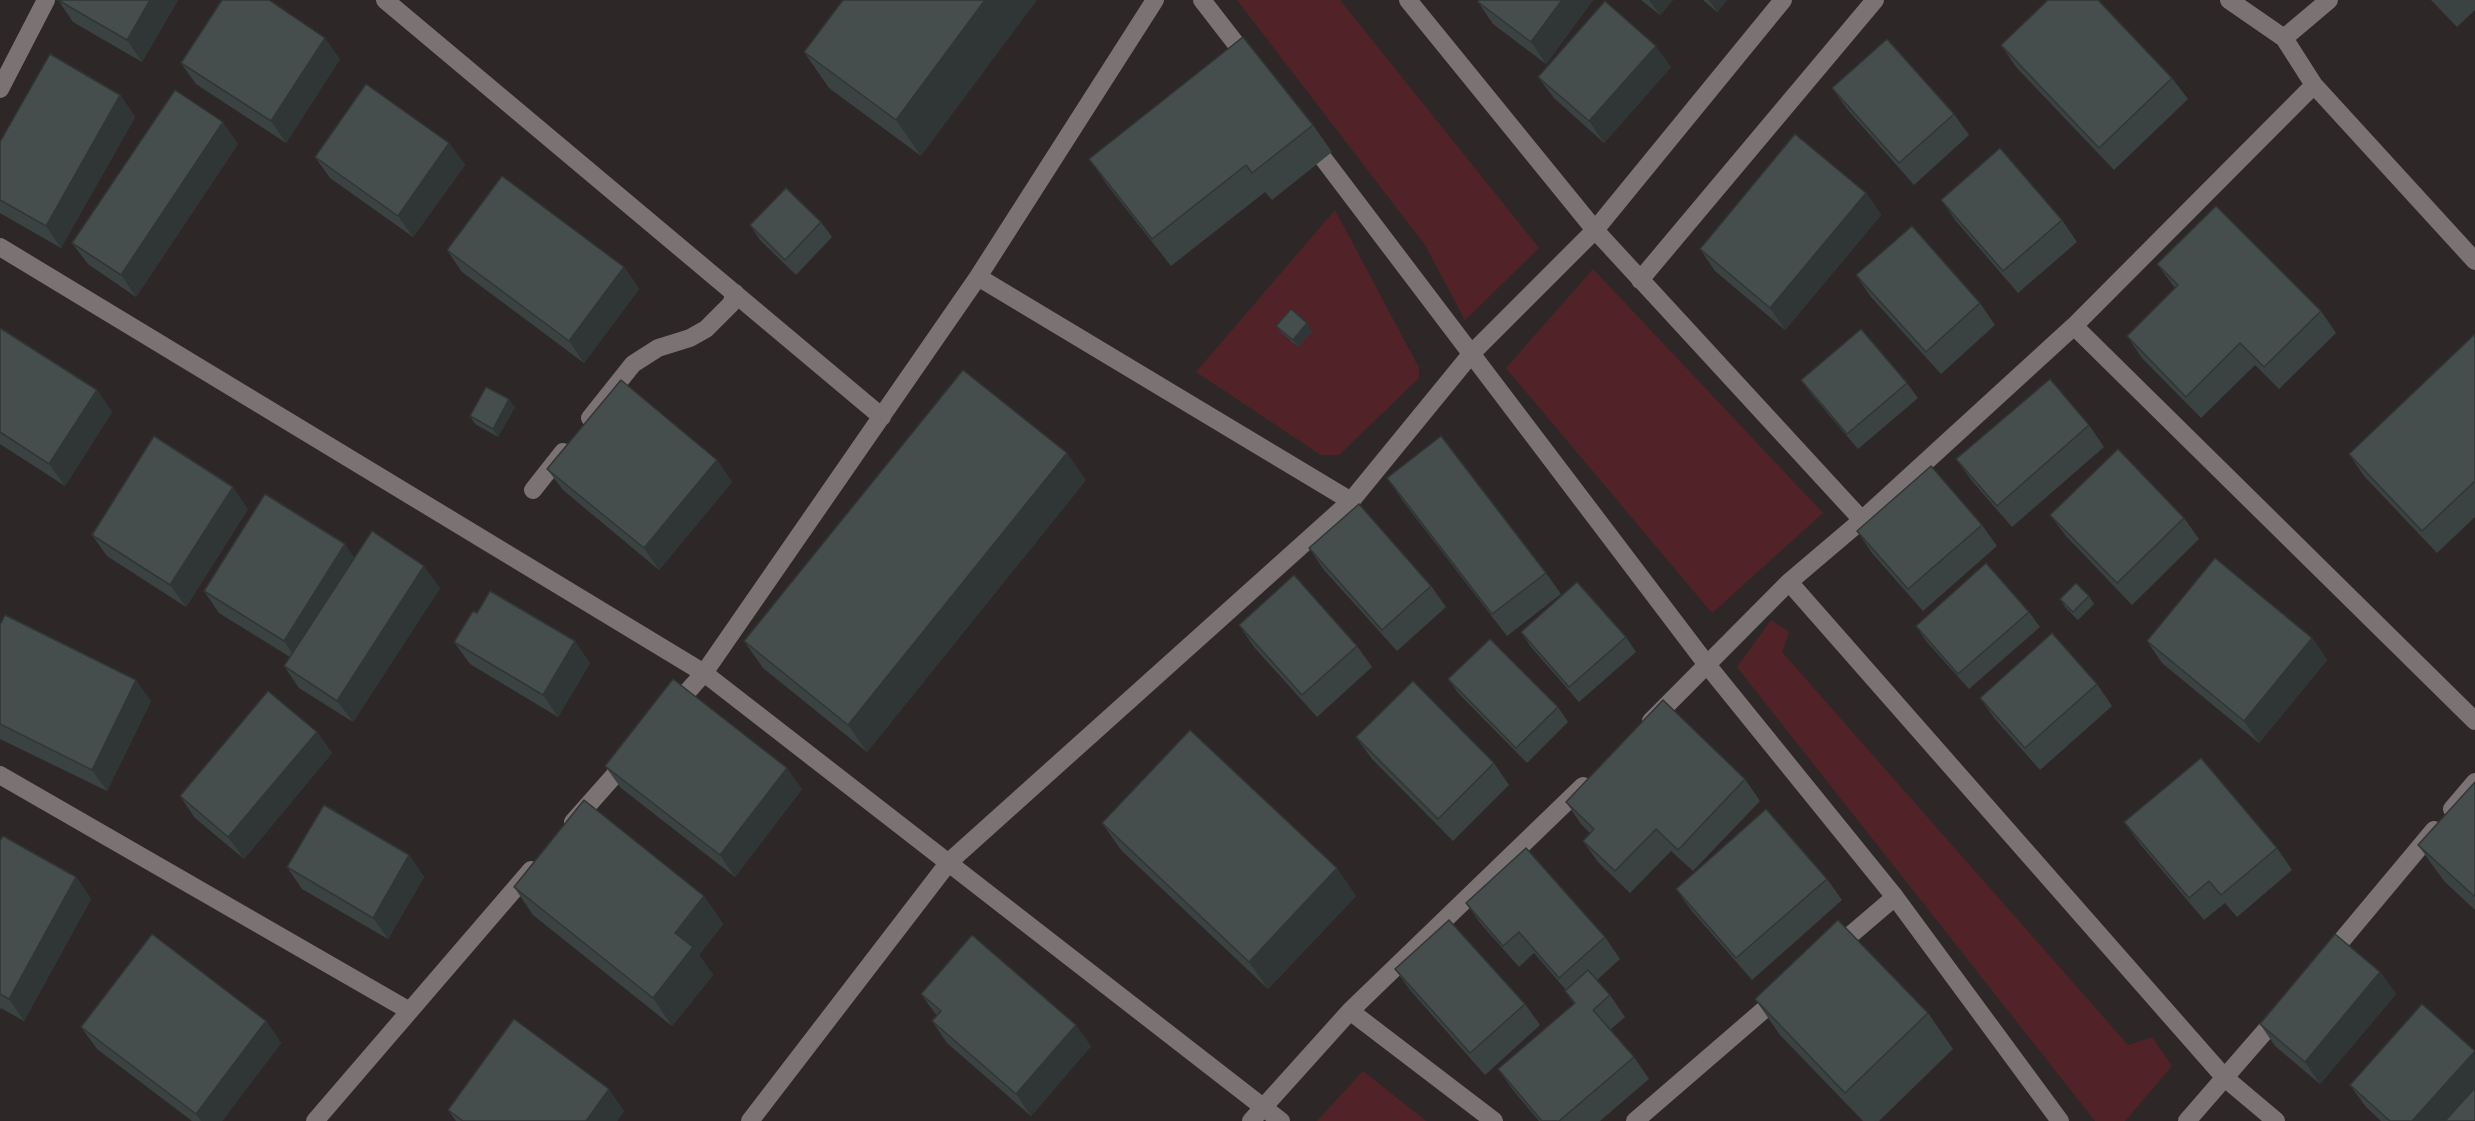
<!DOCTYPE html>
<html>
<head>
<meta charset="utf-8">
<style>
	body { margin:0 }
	canvas { display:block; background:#2e2727 }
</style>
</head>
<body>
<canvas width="2475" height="1121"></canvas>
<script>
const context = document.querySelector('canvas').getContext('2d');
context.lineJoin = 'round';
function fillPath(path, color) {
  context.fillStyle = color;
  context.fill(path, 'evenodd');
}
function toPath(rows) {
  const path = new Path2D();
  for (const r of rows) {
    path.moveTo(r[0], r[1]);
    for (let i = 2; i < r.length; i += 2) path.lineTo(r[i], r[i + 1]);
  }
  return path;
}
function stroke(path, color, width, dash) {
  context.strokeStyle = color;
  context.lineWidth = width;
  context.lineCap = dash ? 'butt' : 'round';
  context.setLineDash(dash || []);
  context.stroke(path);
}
const green = toPath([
	[1237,0,1340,0,1539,248,1465,320,1425,245],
	[1335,210,1419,368,1419,378,1339,455,1321,455,1196,372],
	[1593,269,1823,513,1712,613,1506,368],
	[1771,620,1789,632,1782,652,2128,1045,2152,1037,2172,1066,2125,1121,2095,1121,1737,667],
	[1363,1071,1426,1121,1317,1121]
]);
const service = toPath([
	[590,418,633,364,658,348,690,338,706,329,731,304,735,293],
	[533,490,563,452]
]);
const minor = toPath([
	[385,0,882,417],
	[1202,0,1250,62],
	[1408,0,1595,230,1862,520],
	[2229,0,2284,38,2314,85,2475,261],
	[2284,38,2329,0],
	[0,89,46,0],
	[1310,141,1708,666,1895,897,2060,1121],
	[0,247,704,673,1281,1121],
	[978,277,1351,501],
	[1640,280,1875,0],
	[2074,326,2475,721],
	[1789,582,2225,1078,2276,1121],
	[672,709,704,673,978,277,1155,0],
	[1651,721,1789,582,1862,520,2074,326,2314,85],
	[0,775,408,1010],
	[2452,809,2475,782],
	[573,822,628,760],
	[1834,949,1895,897],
	[2327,958,2434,830],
	[1350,1011,1494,1121],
	[315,1121,531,870],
	[750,1121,949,862,1351,501,1472,353,1595,230,1783,0],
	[1251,1121,1350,1011,1583,786],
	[1635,1121,1781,995],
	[2187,1121,2280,1014]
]);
const wall = toPath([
	[58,0,178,0,142,62,73,22],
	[843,0,921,156,829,88,804,52],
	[1479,0,1593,0,1546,64,1493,24,1478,2],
	[1641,0,1673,0,1660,15],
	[1703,0,1727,0,1717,12],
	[2431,0,2475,0,2475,10,2457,27],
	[2001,45,2172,78,2188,99,2114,170,2016,67],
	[340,59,286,143,196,84,181,63],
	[1671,67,1604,143,1554,98,1538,77],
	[1832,88,1954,114,1969,135,1914,185,1847,109],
	[120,95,135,117,61,248,0,213,0,142],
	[1313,125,1332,152,1272,200,1265,192,1171,266,1108,186,1089,159],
	[449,143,465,165,413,237,330,178,315,157],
	[238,144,136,297,88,264,72,243],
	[1866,193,1881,215,1785,330,1715,271,1700,249],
	[1941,200,2062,220,2077,242,2018,293,1956,221],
	[821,222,832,237,796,275,760,240,750,225],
	[447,250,624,267,639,289,584,363,462,272],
	[2157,264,2321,311,2336,333,2279,389,2255,365,2201,418,2142,358,2127,336,2175,288],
	[1856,275,1980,303,1995,325,1941,374,1871,297],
	[1276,326,1312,331,1298,347,1282,333],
	[0,328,97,390,112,412,65,486,0,444],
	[2475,334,2475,517,2437,553,2364,476,2349,454],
	[1801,380,1907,383,1918,398,1858,449,1812,395],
	[515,407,498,437,475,424,470,416],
	[2089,425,2104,447,2012,527,1972,481,1956,459],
	[717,460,732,482,659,570,563,490,547,469],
	[1387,478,1546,573,1561,594,1507,636,1402,500],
	[1086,480,867,752,763,668,744,641],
	[248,509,186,607,107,556,92,535],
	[2050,515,2184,518,2199,539,2132,605,2066,536],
	[1982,525,1997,546,1923,611,1872,553,1857,531],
	[1309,548,1431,586,1446,607,1397,651,1324,570],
	[354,558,440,588,353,722,299,688,284,666,290,657,219,613,204,591],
	[2089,596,2094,604,2078,620,2065,607,2060,599],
	[2029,612,2040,627,1969,689,1926,641,1916,626],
	[0,625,151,701,107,791,0,739],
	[1239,625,1357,646,1372,667,1317,717,1254,647],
	[1521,632,1626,637,1636,652,1579,702,1531,647],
	[2312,638,2327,660,2259,743,2162,663,2147,641],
	[454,642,590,663,558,717,470,664],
	[1448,679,1558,707,1568,722,1527,763,1459,694],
	[2097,684,2112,706,2040,770,1995,719,1980,698],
	[317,732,332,753,244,859,195,818,180,796],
	[1356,737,1494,763,1509,785,1453,841,1372,759],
	[605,766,802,789,735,877,621,788],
	[1745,779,1760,801,1693,871,1671,851,1630,893,1598,862,1583,841,1590,833,1581,824,1566,802],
	[2475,782,2475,910,2444,881,2418,845],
	[2124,822,2277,848,2292,870,2237,917,2225,903,2204,920,2140,844],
	[1102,823,1356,896,1268,989,1121,850],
	[0,841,76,877,91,899,24,1021,1,1008,0,1010],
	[409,855,424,877,388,939,302,889,287,867],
	[1827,879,1842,900,1752,980,1691,910,1676,889],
	[514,887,704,896,723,924,699,955,713,975,672,1026,533,915],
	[1466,903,1605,937,1620,959,1597,980,1610,995,1625,1017,1610,1030,1634,1057,1649,1079,1600,1121,1539,1121,1513,1090,1498,1069,1574,1004,1565,991,1566,990,1534,953,1519,967,1481,924],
	[1395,969,1525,1004,1540,1025,1485,1075,1410,990],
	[2380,972,2396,994,2320,1084,2275,1046,2260,1024],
	[921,994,1091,1046,1031,1116,947,1043,932,1021,937,1016],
	[1755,999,1928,1013,1953,1049,1879,1121,1863,1121,1780,1035],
	[266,1021,281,1043,222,1121,192,1121,97,1049,81,1027],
	[2475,1051,2475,1121,2381,1121,2366,1107,2350,1085],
	[448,1110,624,1111,617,1121,456,1121]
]);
const shadedWall = toPath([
	[150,0,178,0,142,62,127,40],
	[985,0,1037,0,921,156,896,120],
	[1562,0,1593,0,1546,64,1531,42],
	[1649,0,1673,0,1660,15],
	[1709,0,1727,0,1717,12],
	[325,38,340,59,286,143,271,121],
	[1656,46,1671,67,1604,143,1589,121],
	[120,95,135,117,61,248,46,226],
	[223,122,238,144,136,297,121,275],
	[449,143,465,165,413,237,398,216],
	[1866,193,1881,215,1785,330,1770,308],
	[624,267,639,289,584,363,569,341],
	[1307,323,1312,331,1298,347,1293,340],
	[97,390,112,412,65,486,49,464],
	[509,399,515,407,498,437,493,429],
	[1067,453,1086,480,867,752,848,725],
	[717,460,732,482,659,570,644,548],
	[233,487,248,509,186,607,170,585],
	[345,544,360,566,299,663,284,641],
	[424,566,440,588,353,722,337,701],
	[2312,638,2327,660,2259,743,2244,721],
	[575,641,590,663,558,717,543,695],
	[136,680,151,701,107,791,92,770],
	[317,732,332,753,244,859,228,837],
	[787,768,802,789,735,877,720,855],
	[409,855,424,877,388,939,373,918],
	[1337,868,1356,896,1268,989,1249,962],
	[76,877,91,899,24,1021,9,999],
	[704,896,723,924,699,955,713,975,672,1026,653,998,675,933],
	[2380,972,2396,994,2320,1084,2305,1062],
	[266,1021,281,1043,222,1121,201,1121,196,1114],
	[1076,1025,1091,1046,1031,1116,1016,1094],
	[2475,1051,2475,1089,2447,1121,2412,1121],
	[609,1089,624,1111,617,1121,586,1121]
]);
const building = toPath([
	[58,0,150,0,127,40,58,0],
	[222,0,269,0,325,38,271,121,181,63,222,0],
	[843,0,985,0,896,120,804,52,843,0],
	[1479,0,1562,0,1531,42,1478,2,1479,0],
	[2048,0,2098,0,2172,78,2099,148,2001,45,2048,0],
	[1605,1,1656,46,1589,121,1538,77,1605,1],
	[1243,37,1313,125,1252,173,1246,165,1152,239,1089,159,1243,37],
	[1887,39,1954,114,1899,163,1832,88,1887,39],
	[50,54,120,95,46,226,0,200,0,142,50,54],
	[366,84,449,143,398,216,315,157,366,84],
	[175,90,223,122,121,275,72,243,175,90],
	[1795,134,1866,193,1770,308,1700,249,1795,134],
	[2000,148,2062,220,2003,271,1941,200,2000,148],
	[502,176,624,267,569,341,447,250,502,176],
	[786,188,821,222,785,260,750,225,786,188],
	[2216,206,2321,311,2264,367,2240,343,2186,397,2127,336,2178,285,2157,264,2216,206],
	[1912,226,1980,303,1926,352,1856,275,1912,226],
	[1291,309,1307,323,1293,340,1276,326,1291,309],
	[0,328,97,390,49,464,0,432,0,328],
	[1861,329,1907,383,1847,434,1801,380,1861,329],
	[2475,334,2475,481,2422,531,2349,454,2475,334],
	[963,370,1067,453,848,725,744,641,963,370],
	[2050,379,2089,425,1997,506,1956,459,2050,379],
	[621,380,717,460,644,548,547,469,621,380],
	[486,387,509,399,493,429,470,416,486,387],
	[154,436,233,487,170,585,92,535,154,436],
	[1441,436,1546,573,1492,614,1387,478,1441,436],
	[2118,449,2184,518,2117,583,2050,515,2118,449],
	[1931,466,1982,525,1908,589,1857,531,1931,466],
	[265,494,345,544,284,641,204,591,265,494],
	[1359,504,1431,586,1382,630,1309,548,1359,504],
	[372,531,424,566,337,701,284,666,372,531],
	[2215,558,2312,638,2244,721,2147,641,2215,558],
	[1986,563,2029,612,1958,674,1916,626,1986,563],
	[1294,575,1357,646,1302,695,1239,625,1294,575],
	[1577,582,1626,637,1569,687,1521,632,1577,582],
	[2076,583,2089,596,2073,612,2060,599,2076,583],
	[490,591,575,641,543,695,454,642,473,611,477,613,490,591],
	[5,615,136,680,92,770,0,724,0,625,5,615],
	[2052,633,2097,684,2025,748,1980,698,2052,633],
	[1490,639,1558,707,1516,748,1448,679,1490,639],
	[673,679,787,768,720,855,605,766,673,679],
	[1413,681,1494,763,1438,819,1356,737,1413,681],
	[268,691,317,732,228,837,180,796,268,691],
	[1663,700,1745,779,1678,850,1656,829,1615,871,1583,841,1594,829,1566,802,1663,700],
	[1190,730,1337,868,1249,962,1102,823,1190,730],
	[2201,758,2277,848,2221,895,2209,881,2189,898,2124,822,2201,758],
	[2475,782,2475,897,2418,845,2475,782],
	[584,800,704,896,675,933,693,947,653,998,514,887,584,800],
	[324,805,409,855,373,918,287,867,324,805],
	[1766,809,1827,879,1736,958,1676,889,1766,809],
	[3,836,76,877,9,999,0,994,0,841,3,836],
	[1526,848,1605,937,1559,978,1519,932,1503,946,1466,903,1526,848],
	[1449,920,1525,1004,1470,1053,1395,969,1449,920],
	[1838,920,1928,1013,1845,1093,1755,999,1838,920],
	[152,934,266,1021,196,1114,81,1027,152,934],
	[2335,934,2380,972,2305,1062,2260,1024,2335,934],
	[972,935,1076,1025,1016,1094,932,1021,941,1011,921,994,972,935],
	[1588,970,1610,995,1593,1010,1634,1057,1559,1121,1542,1121,1498,1069,1575,1003,1565,991,1588,970],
	[2422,1004,2475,1051,2412,1121,2390,1121,2350,1085,2422,1004],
	[514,1019,609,1089,586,1121,463,1121,448,1110,514,1019],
	[2475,1088,2475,1121,2445,1121,2475,1088]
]);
fillPath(green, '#512227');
stroke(service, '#7b7373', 18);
stroke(minor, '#7b7373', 18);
fillPath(wall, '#3b4242');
fillPath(shadedWall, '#303636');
fillPath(building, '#454d4d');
stroke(building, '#303636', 1.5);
</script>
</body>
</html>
